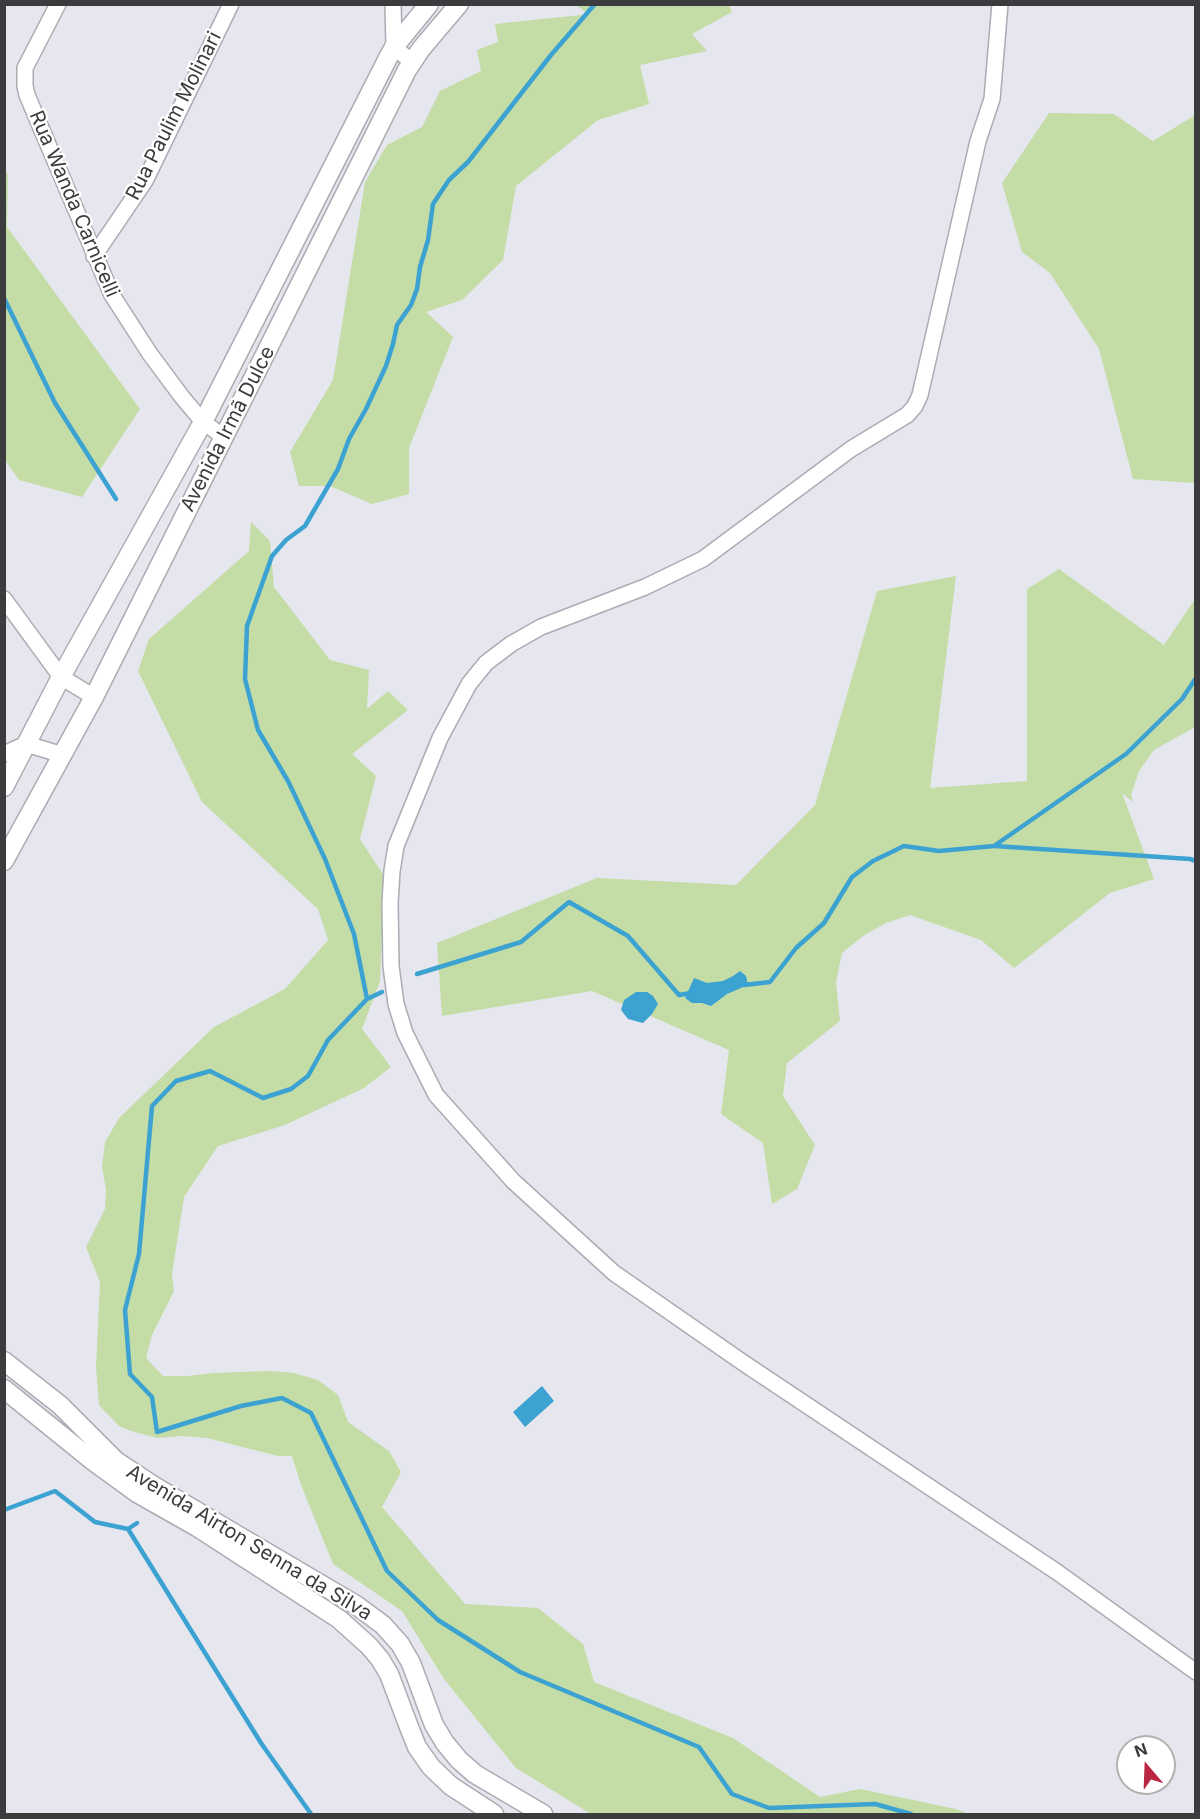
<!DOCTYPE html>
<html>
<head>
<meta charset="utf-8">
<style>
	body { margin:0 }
	#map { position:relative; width:1200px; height:1819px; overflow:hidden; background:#e6e6ee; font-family:Inter,sans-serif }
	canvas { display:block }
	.frame { position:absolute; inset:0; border:6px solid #3c3c3f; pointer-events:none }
	.north { position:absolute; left:1116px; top:1735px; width:60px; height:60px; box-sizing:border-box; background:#fff; border:2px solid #b1b1b2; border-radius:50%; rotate:341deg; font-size:16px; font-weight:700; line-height:24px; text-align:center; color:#3c3c3f }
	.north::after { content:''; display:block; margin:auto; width:21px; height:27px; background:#b92743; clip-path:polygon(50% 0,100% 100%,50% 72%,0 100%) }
</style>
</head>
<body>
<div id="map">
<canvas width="1200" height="1819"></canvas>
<div class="frame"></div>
<div class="north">N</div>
</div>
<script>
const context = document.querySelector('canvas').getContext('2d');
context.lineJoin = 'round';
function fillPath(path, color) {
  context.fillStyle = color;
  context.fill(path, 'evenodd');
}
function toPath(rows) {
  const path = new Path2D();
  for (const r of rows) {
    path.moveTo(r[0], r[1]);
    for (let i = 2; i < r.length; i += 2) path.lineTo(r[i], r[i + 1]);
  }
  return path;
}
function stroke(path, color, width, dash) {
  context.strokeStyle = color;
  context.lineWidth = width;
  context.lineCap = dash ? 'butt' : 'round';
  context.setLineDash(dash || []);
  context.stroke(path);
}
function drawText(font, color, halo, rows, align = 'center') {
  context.font = font + ' Inter,sans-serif';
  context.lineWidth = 4.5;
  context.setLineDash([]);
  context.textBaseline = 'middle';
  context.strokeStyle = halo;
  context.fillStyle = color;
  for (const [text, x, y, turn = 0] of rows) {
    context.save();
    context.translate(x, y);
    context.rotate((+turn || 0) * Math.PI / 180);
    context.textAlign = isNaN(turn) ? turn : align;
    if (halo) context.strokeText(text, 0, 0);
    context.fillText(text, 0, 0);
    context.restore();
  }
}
const green = toPath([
	[575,5,729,4,732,12,692,34,707,51,640,65,649,104,598,120,516,186,503,260,462,300,426,312,453,337,409,448,409,494,372,504,330,486,299,486,290,452,333,380,365,182,387,145,422,127,440,91,481,71,477,50,498,42,495,24,590,14],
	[1049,113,1114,114,1153,141,1195,115,1195,483,1133,479,1099,349,1050,273,1022,252,1002,183],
	[5,170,8,175,7,227,140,409,82,497,19,480,5,460],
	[251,522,270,541,274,587,330,660,369,670,367,709,388,691,408,710,352,754,376,776,360,839,384,876,380,981,362,1029,391,1067,364,1088,285,1125,218,1146,184,1197,172,1274,174,1291,152,1335,146,1358,163,1376,188,1376,214,1373,270,1371,294,1373,318,1380,338,1395,348,1422,389,1451,401,1472,382,1507,465,1604,538,1608,583,1644,594,1682,733,1738,820,1797,860,1789,956,1809,968,1814,591,1814,516,1768,444,1679,402,1611,333,1564,301,1485,292,1456,278,1456,207,1438,182,1436,157,1438,131,1431,119,1426,99,1405,96,1367,100,1282,86,1247,105,1209,106,1190,102,1167,105,1142,119,1118,214,1027,285,989,328,940,318,909,202,802,138,671,149,639,249,551],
	[1059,569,1164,645,1195,599,1195,727,1154,750,1139,771,1131,795,1133,802,1122,793,1154,879,1110,893,1014,968,981,940,910,915,886,923,863,936,842,953,836,982,840,1021,787,1063,783,1096,815,1145,797,1189,772,1204,763,1143,721,1114,729,1050,592,991,442,1016,437,943,597,878,736,885,815,805,877,591,956,576,930,788,1027,781,1027,589]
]);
const water = toPath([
	[740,971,746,976,748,985,727,994,711,1006,702,1003,692,1003,685,998,694,978,707,983,723,981,733,976],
	[636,992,647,992,653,996,658,1004,652,1014,643,1023,628,1019,621,1010,624,1000],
	[542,1386,554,1401,525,1427,513,1412]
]);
const stream = toPath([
	[4,298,55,403,116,499],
	[995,846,1190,859,1196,861],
	[417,974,521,942,569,902,628,936,679,995,691,993],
	[744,985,770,982,796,948,824,923,852,877,873,861,904,846,939,851,994,846,1126,754,1182,699,1196,678],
	[382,992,367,999,328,1040,308,1076,291,1089,263,1098,210,1071,176,1081,152,1106,139,1254,125,1310,130,1374,152,1397,157,1432,241,1406,282,1398,311,1413,387,1571,438,1620,520,1672,699,1747,732,1794,769,1808,875,1804,911,1814],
	[367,999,354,934,325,859,288,781,258,730,245,679,247,626,272,556,286,540,305,526,338,469,349,439,366,409,386,366,393,344,397,325,411,305,417,289,420,267,428,240,433,204,449,180,468,162,551,55,595,4],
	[4,1510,55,1491,95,1522,128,1529,137,1523],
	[128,1529,261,1743,311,1814]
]);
const minor = toPath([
	[58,4,25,68,25,86,27,95,112,295,150,354,182,397,203,422,224,437],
	[393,4,394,47,412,62],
	[1000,4,992,99,978,141,920,395,915,406,907,415,851,449,703,559,645,587,541,627,511,644,486,663,469,684,440,738,396,846,392,871,390,903,391,966,396,1004,405,1033,436,1095,513,1181,614,1273,745,1364,1057,1572,1196,1672],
	[94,256,145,181,231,4],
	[4,599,61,677,94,697],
	[4,754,26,744,63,755]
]);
const tertiary = toPath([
	[4,787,61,677,203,422,389,56,394,47,429,4],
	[4,861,94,697,407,70,421,49,459,4],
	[4,1361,60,1405,116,1461,154,1486,356,1605,383,1625,400,1644,411,1663,434,1725,445,1743,459,1760,475,1774,543,1814],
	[4,1389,93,1461,137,1493,197,1527,339,1619,369,1646,380,1659,389,1674,409,1727,417,1747,431,1767,451,1786,494,1814]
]);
const streetNames = [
	["Rua Paulim Molinari",174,116,-63],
	["Rua Wanda Carnicelli",74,204,67],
	["Avenida Irmã Dulce",228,429,-63],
	["Avenida Airton Senna da Silva",249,1543,31]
];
fillPath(green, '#c4dda6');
fillPath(water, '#3ba2d1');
stroke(stream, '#3ba2d1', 4.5);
stroke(minor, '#ababb3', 18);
stroke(tertiary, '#ababb3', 21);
stroke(minor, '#fff', 15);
stroke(tertiary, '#fff', 18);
drawText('20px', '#3c3c3f', '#fff', streetNames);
</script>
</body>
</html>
